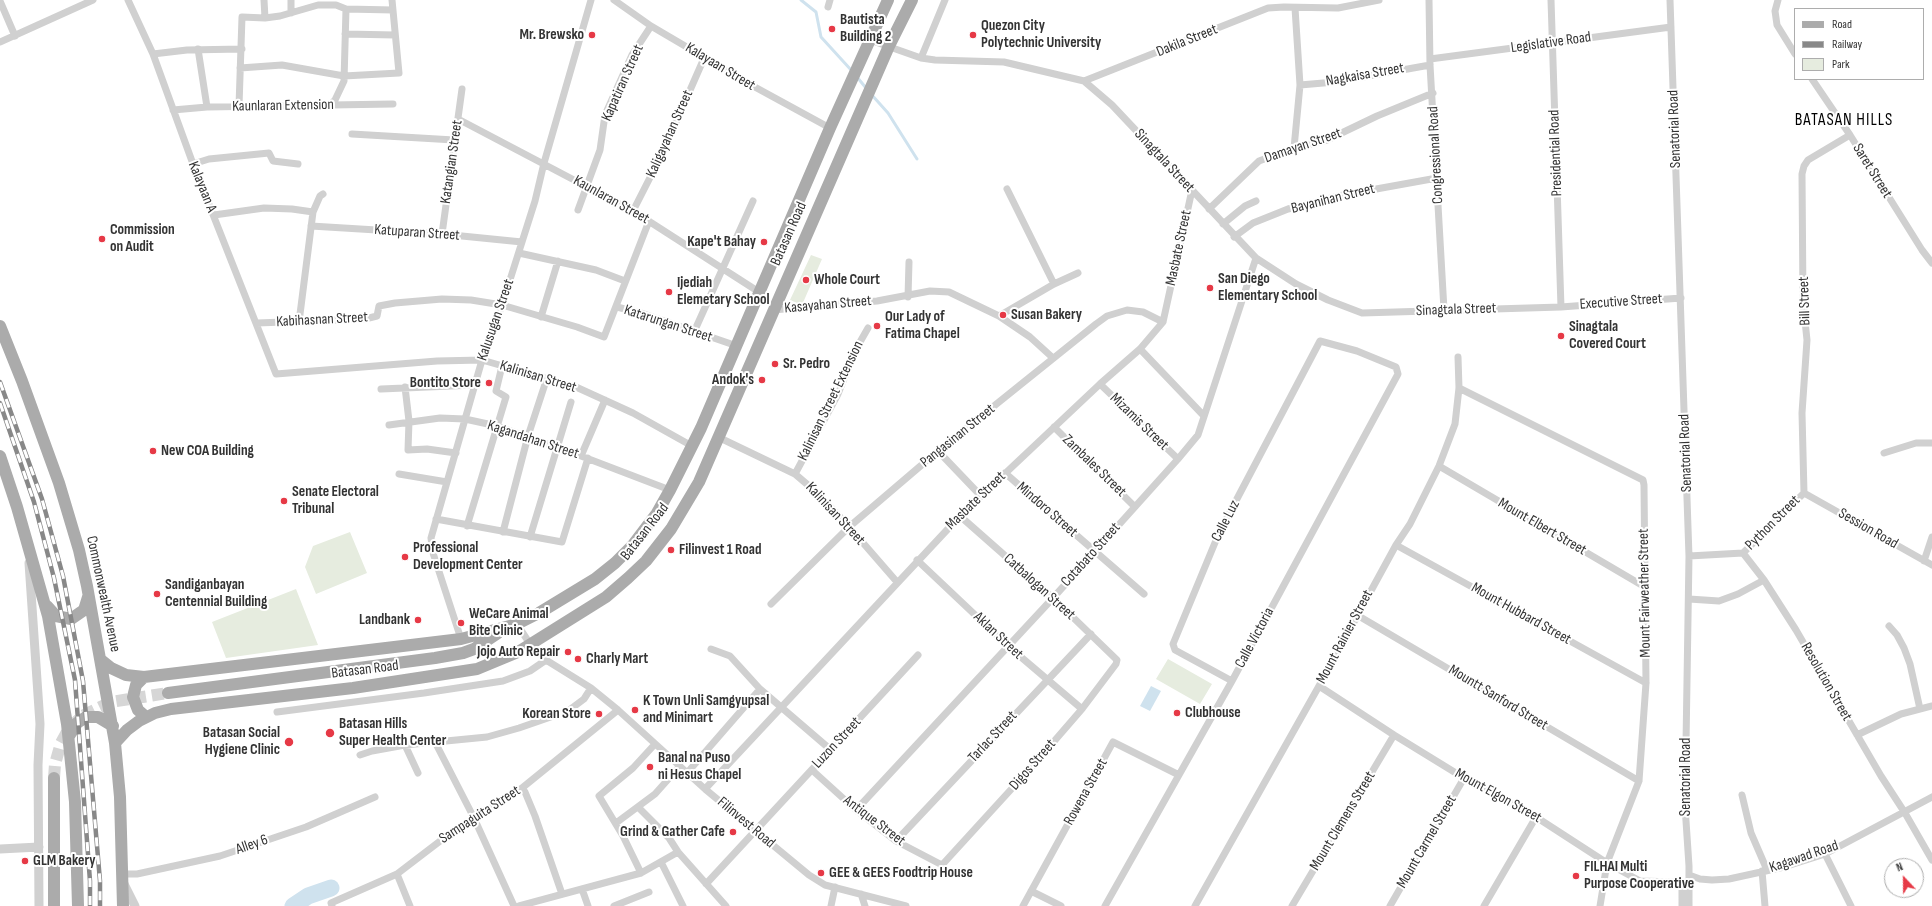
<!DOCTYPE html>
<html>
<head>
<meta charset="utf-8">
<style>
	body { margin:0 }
	#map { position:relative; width:1932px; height:906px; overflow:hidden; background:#fff; font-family:"Sofia Sans Condensed",sans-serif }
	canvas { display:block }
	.legend { position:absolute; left:1794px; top:8px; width:130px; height:72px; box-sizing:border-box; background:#fff; border:1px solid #adadad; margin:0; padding:5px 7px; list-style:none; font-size:12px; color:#333 }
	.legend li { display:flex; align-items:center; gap:8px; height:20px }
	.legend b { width:20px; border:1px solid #adadad }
	.north { position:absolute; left:1884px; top:858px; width:40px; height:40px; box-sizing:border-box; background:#fff; border:1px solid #adadad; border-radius:50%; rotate:338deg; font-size:11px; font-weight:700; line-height:16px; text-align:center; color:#333 }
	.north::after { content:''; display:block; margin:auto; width:14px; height:18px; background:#e63946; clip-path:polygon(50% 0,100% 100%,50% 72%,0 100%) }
</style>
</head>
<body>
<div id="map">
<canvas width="1932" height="906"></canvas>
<ul class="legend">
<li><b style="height:5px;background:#ababab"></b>Road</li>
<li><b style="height:5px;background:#888"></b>Railway</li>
<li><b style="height:11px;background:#e6ecdf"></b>Park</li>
</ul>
<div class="north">N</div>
</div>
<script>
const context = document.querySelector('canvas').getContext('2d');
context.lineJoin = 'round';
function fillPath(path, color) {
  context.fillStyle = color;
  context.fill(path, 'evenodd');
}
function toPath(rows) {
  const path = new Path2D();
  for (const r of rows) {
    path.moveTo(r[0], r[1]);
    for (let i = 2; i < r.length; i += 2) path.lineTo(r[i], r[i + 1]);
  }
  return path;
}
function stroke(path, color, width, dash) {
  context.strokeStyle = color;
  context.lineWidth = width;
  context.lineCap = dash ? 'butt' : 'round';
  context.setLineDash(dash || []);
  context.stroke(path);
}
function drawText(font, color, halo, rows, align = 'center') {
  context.font = font + ' "Sofia Sans Condensed",sans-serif';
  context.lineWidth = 4;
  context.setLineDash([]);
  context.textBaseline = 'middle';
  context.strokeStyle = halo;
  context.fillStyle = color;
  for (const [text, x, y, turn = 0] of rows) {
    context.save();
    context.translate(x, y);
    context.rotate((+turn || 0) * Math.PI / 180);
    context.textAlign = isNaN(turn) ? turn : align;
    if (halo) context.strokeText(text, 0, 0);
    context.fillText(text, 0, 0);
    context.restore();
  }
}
const green = toPath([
	[811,255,822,259,802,305,790,300],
	[350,532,367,573,316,594,305,567,313,546],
	[296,589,318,645,226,658,212,622],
	[1168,659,1212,684,1200,704,1156,679]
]);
const water = toPath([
	[1151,686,1161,691,1150,711,1140,706]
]);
const stream = toPath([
	[801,0,816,12,821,37,852,71],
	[857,77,866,88],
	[871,94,888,113,917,159]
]);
const river = toPath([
	[293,906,308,896,331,888]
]);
const primaryTunnel = toPath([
	[54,778,55,764,61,743,68,730,82,716,111,702,168,693]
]);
const minor = toPath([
	[128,0,153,54,193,164,276,374,437,361,482,360,576,387,633,413,692,446],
	[264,0,265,18],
	[291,0,291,13],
	[614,0,651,26,753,86,830,128],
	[1429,0,1430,65,1444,310],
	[1551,0,1561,307],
	[1670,0,1689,556,1685,806,1689,866,1689,906],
	[1778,0,1775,11,1777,25,1795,54],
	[0,1,15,36],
	[828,7,830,0],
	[345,34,395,35],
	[870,40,921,58,935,60,1004,62,1084,81,1112,105,1256,258,1296,284,1328,300,1362,313,1561,307,1681,298],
	[0,42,93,0],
	[198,49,207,107],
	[153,54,187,50,242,49],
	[921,58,945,0],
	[1430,59,1671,27],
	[240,68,282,65,344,76,399,73,392,0],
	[1812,79,1850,135,1922,250,1932,263],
	[1084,81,1268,8,1284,7,1338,8,1379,0],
	[1300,85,1335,82,1430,65],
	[330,105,335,100,344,81,346,9],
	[239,106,242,17,265,18,280,16,318,5,336,5,346,9,393,10],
	[173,110,207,107,393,104],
	[458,119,633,211,759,292],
	[352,134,454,140],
	[1294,148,1300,85,1295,8],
	[193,164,209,159,269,153,273,161,298,164],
	[1007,189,1054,284],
	[1209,209,1259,161,1294,148,1327,140,1377,116,1433,93],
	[578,210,600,150,605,115,632,55,651,26],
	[633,211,662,154,705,56],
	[214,215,264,208,292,209,313,212],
	[1223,224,1245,206,1256,201],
	[311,226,442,234,522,242],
	[442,234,462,89],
	[1234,237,1253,223,1288,209,1343,195,1437,178],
	[519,253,596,270,625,281],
	[908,297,909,262],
	[617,307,644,314,737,346],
	[773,310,877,301,930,291,949,292,999,316,1030,337,1053,358],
	[999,316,1054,284,1078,273],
	[541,317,558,261],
	[299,322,313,212,320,196,323,194],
	[257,323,365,319,377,316,379,306,395,303,442,299,471,300,502,305,577,327,604,337,649,221],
	[694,332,753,201],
	[1140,349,1204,416],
	[1100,384,1178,459],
	[405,387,409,421,408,450,427,449,456,453],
	[1459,388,1643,480,1644,485,1646,683,1639,781,1607,863,1600,906],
	[381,389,475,385],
	[389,425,440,418,465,419,497,426,581,456,670,490],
	[1054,427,1134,506],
	[720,438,795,474,815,491,844,521,897,582],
	[938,451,981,496],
	[1884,453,1916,443,1932,443],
	[581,456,605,400],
	[1439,466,1645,587],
	[1005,473,1144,594],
	[399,474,447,482],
	[795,474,838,394,856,349,868,328],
	[1804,493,1802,413,1807,340,1803,302,1802,174,1804,166,1808,160,1850,135],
	[1804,493,1932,565],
	[436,519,562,542,588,458],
	[467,526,506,397,496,391,502,366],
	[503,532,528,436,547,378],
	[530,537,571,402],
	[1396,545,1646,683],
	[1743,553,1804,493],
	[1689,556,1743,553,1764,580,1796,630,1881,776,1905,813,1932,860],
	[917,560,1008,646,1082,709],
	[1924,561,1932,537],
	[1689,599,1719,601,1738,594,1764,580],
	[771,604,849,527,938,451,1096,324,1107,316,1127,310,1143,312,1163,322],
	[1357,615,1639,781],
	[517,624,530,644,546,660,591,688,618,710,705,789,809,875,825,885,906,906],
	[1889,626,1897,635,1904,648,1910,664,1920,709],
	[461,639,433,553,431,538,482,360,502,305,535,201,544,163,591,0],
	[711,649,730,656,760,689,831,750],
	[1319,686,1394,735,1464,778,1536,817,1607,863,1640,881,1676,882,1680,884,1682,887,1682,906],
	[277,712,424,693,503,681,530,671,546,660],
	[1857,735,1901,714,1932,706],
	[435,742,474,818,514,906],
	[405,745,418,773],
	[360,755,372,751,405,745,487,737,519,728,568,711,584,699,591,688],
	[812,770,856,810,896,841,942,865,1037,761,1082,709,1116,664,1117,660,1053,598,960,516],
	[687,773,760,689],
	[522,788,525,792,535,816,562,894],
	[705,789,960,516,1100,384,1140,349,1163,322,1192,190],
	[1742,795,1751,833,1767,870],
	[638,807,669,838,678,852,726,906],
	[856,810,1053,598,1178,459,1198,435,1256,258],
	[616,823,655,794,680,766],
	[896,841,1091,634],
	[1825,854,1851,906],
	[661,862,683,906],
	[1762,871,1765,906],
	[641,873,623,836,599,796,633,768,655,744],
	[122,874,137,874,220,856,306,827,375,797],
	[397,874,410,906],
	[1689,875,1700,879,1712,880,1729,879,1784,867,1825,854,1932,797],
	[706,884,918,655],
	[582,889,588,906],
	[1031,891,1061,906],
	[861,894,865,906],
	[332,906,331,903,397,874,448,835,522,788,618,710],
	[519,906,641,873,678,852],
	[614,906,649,892],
	[831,906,835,887],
	[1023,906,1113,742,1179,775],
	[1105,906,1232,681,1398,374,1396,367,1357,351,1320,341,1219,533,1173,644,1175,650,1232,681],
	[1195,906,1319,686,1396,545,1410,524,1439,466,1455,424,1459,388,1458,357],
	[1292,906,1394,735],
	[1390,906,1464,778],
	[1484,906,1536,817]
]);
const tertiary = toPath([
	[29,563,40,724,38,765,39,906],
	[0,849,39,847],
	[123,882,135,906]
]);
const primary = toPath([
	[0,326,22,381,59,483,79,550,87,586,115,743,120,797,123,906],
	[0,456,17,507,48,616,67,724,75,802,78,906],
	[47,606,56,616,71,619,84,610,88,597],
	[101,660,111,668,126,675,144,677,461,639,517,624,539,613,595,579,615,563,632,546,657,513,670,490,701,428,830,128,888,0],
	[144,677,136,685,133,697,138,710,146,717],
	[168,693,435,658,463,653,474,649,498,633],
	[69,736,77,723,86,717,98,717,113,726],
	[115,743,127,730,139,721,155,713,171,709,353,688,477,669,518,652,606,597,628,578,646,561,671,529,699,482,889,46,912,0],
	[54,906,54,778]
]);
const rail = toPath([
	[0,382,42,499,63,576,83,681,100,881,100,906],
	[0,403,34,502,54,578,75,680,90,881,90,906]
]);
const markers = [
	[832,29,4,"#e63946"],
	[592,35,4,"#e63946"],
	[973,35,4,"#e63946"],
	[102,239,4,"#e63946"],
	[764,242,4,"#e63946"],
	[806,280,4,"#e63946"],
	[1210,288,4,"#e63946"],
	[669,292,4,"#e63946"],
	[1003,315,4,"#e63946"],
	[877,326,4,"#e63946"],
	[1561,336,4,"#e63946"],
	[775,364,4,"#e63946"],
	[762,380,4,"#e63946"],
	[489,383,4,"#e63946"],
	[153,451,4,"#e63946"],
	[284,501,4,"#e63946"],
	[671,550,4,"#e63946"],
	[405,557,4,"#e63946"],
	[157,594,4,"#e63946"],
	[418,620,4,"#e63946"],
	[461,623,4,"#e63946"],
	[568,652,4,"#e63946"],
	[578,659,4,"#e63946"],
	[635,710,4,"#e63946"],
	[1177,713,4,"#e63946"],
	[599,714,4,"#e63946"],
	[330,733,5,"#e63946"],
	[289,742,5,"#e63946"],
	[650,767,4,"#e63946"],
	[733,832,4,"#e63946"],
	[25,861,4,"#e63946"],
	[821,873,4,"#e63946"],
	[1576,876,4,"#e63946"]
];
const poiNames = [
	["Bautista",840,20],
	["Building 2",840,37],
	["Quezon City",981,26],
	["Polytechnic University",981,43],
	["Mr. Brewsko",584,35,"right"],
	["Commission",110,230],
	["on Audit",110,247],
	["Kape't Bahay",756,242,"right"],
	["San Diego",1218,279],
	["Elementary School",1218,296],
	["Whole Court",814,280],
	["Ijediah",677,283],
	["Elemetary School",677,300],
	["Susan Bakery",1011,315],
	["Our Lady of",885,317],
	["Fatima Chapel",885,334],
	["Sinagtala",1569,327],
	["Covered Court",1569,344],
	["Sr. Pedro",783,364],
	["Andok's",754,380,"right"],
	["Bontito Store",481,383,"right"],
	["New COA Building",161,451],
	["Senate Electoral",292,492],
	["Tribunal",292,509],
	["Professional",413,548],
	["Development Center",413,565],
	["Filinvest 1 Road",679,550],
	["Sandiganbayan",165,585],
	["Centennial Building",165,602],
	["WeCare Animal",469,614],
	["Bite Clinic",469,631],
	["Landbank",410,620,"right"],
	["Jojo Auto Repair",560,652,"right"],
	["Charly Mart",586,659],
	["K Town Unli Samgyupsal",643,701],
	["and Minimart",643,718],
	["Clubhouse",1185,713],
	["Korean Store",591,714,"right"],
	["Batasan Hills",339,724],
	["Super Health Center",339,741],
	["Batasan Social",280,733,"right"],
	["Hygiene Clinic",280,750,"right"],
	["Banal na Puso",658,758],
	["ni Hesus Chapel",658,775],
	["Grind & Gather Cafe",725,832,"right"],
	["GLM Bakery",33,861],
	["FILHAI Multi",1584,867],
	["Purpose Cooperative",1584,884],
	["GEE & GEES Foodtrip House",829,873]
];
const streetNames = [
	["Dakila Street",1187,41,-22],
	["Legislative Road",1551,43,-8],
	["Kalayaan Street",720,67,31],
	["Nagkaisa Street",1365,75,-10],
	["Kapatiran Street",623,83,-66],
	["Kaunlaran Extension",283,106,-1],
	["Senatorial Road",1675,129,-92],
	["Kaligayahan Street",670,134,-66],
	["Damayan Street",1303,146,-19],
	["Presidential Road",1556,153,-92],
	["Congressional Road",1436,155,-93],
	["Sinagtala Street",1164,161,47],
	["Katangian Street",452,162,-82],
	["Saret Street",1872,171,58],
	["Kalayaan A",202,187,68],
	["Bayanihan Street",1333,199,-14],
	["Kaunlaran Street",611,200,29],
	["Katuparan Street",417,233,4],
	["Batasan Road",789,234,-66],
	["Masbate Street",1179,248,-78],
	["Bill Street",1805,301,-92],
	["Executive Street",1621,302,-4],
	["Kasayahan Street",828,305,-5],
	["Sinagtala Street",1456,310,-2],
	["Kabihasnan Street",322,320,-3],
	["Kalusugan Street",496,320,-71],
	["Katarungan Street",668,324,18],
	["Kalinisan Street",538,377,17],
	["Kalinisan Street Extension",831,401,-64],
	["Mizamis Street",1139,422,44],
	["Pangasinan Street",958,436,-39],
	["Kagandahan Street",533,440,18],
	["Senatorial Road",1686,453,-92],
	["Zambales Street",1094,466,44],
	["Masbate Street",976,501,-44],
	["Mindoro Street",1047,510,41],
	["Kalinisan Street",835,514,47],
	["Calle Luz",1226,521,-63],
	["Python Street",1773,523,-45],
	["Mount Elbert Street",1542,527,30],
	["Session Road",1868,529,30],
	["Batasan Road",645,532,-52],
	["Cotabato Street",1091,555,-48],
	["Catbalogan Street",1039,587,42],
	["Mount Fairweather Street",1645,593,-91],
	["Commonwealth Avenue",103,594,78],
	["Mount Hubbard Street",1521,614,29],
	["Aklan Street",998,636,43],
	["Mount Rainier Street",1345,637,-62],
	["Calle Victoria",1255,638,-62],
	["Batasan Road",365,670,-7],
	["Resolution Street",1826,682,60],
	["Mountt Sanford Street",1498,698,31],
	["Tarlac Street",993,737,-47],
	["Luzon Street",837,743,-47],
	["Digos Street",1033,765,-49],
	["Senatorial Road",1686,777,-90],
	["Rowena Street",1086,792,-61],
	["Mount Elgon Street",1498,796,29],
	["Sampaguita Street",480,815,-33],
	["Antique Street",874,821,37],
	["Mount Clemens Street",1343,821,-59],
	["Filinvest Road",746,823,40],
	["Mount Carmel Street",1427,842,-60],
	["Alley 6",252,845,-19],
	["Kagawad Road",1804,857,-19]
];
const quarterNames = [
	["BATASAN HILLS",1844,121]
];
fillPath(green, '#e6ecdf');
fillPath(water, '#cfe2ee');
stroke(stream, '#cfe2ee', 3);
stroke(river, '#cfe2ee', 17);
stroke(primaryTunnel, '#d6d6d6', 12, [12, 6]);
stroke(minor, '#d0d0d0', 7);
stroke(tertiary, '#d0d0d0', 9);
stroke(primary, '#ababab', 12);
stroke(rail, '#888', 4.5);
stroke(rail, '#fff', 3, [9]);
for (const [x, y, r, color] of markers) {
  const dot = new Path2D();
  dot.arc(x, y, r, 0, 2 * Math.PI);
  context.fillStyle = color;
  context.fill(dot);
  stroke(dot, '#fff', 1.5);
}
drawText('bold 15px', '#333', '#fff', poiNames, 'left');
drawText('15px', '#333', '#fff', streetNames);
context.letterSpacing = '1px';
drawText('17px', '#000', '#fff', quarterNames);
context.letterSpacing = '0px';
</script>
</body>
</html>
